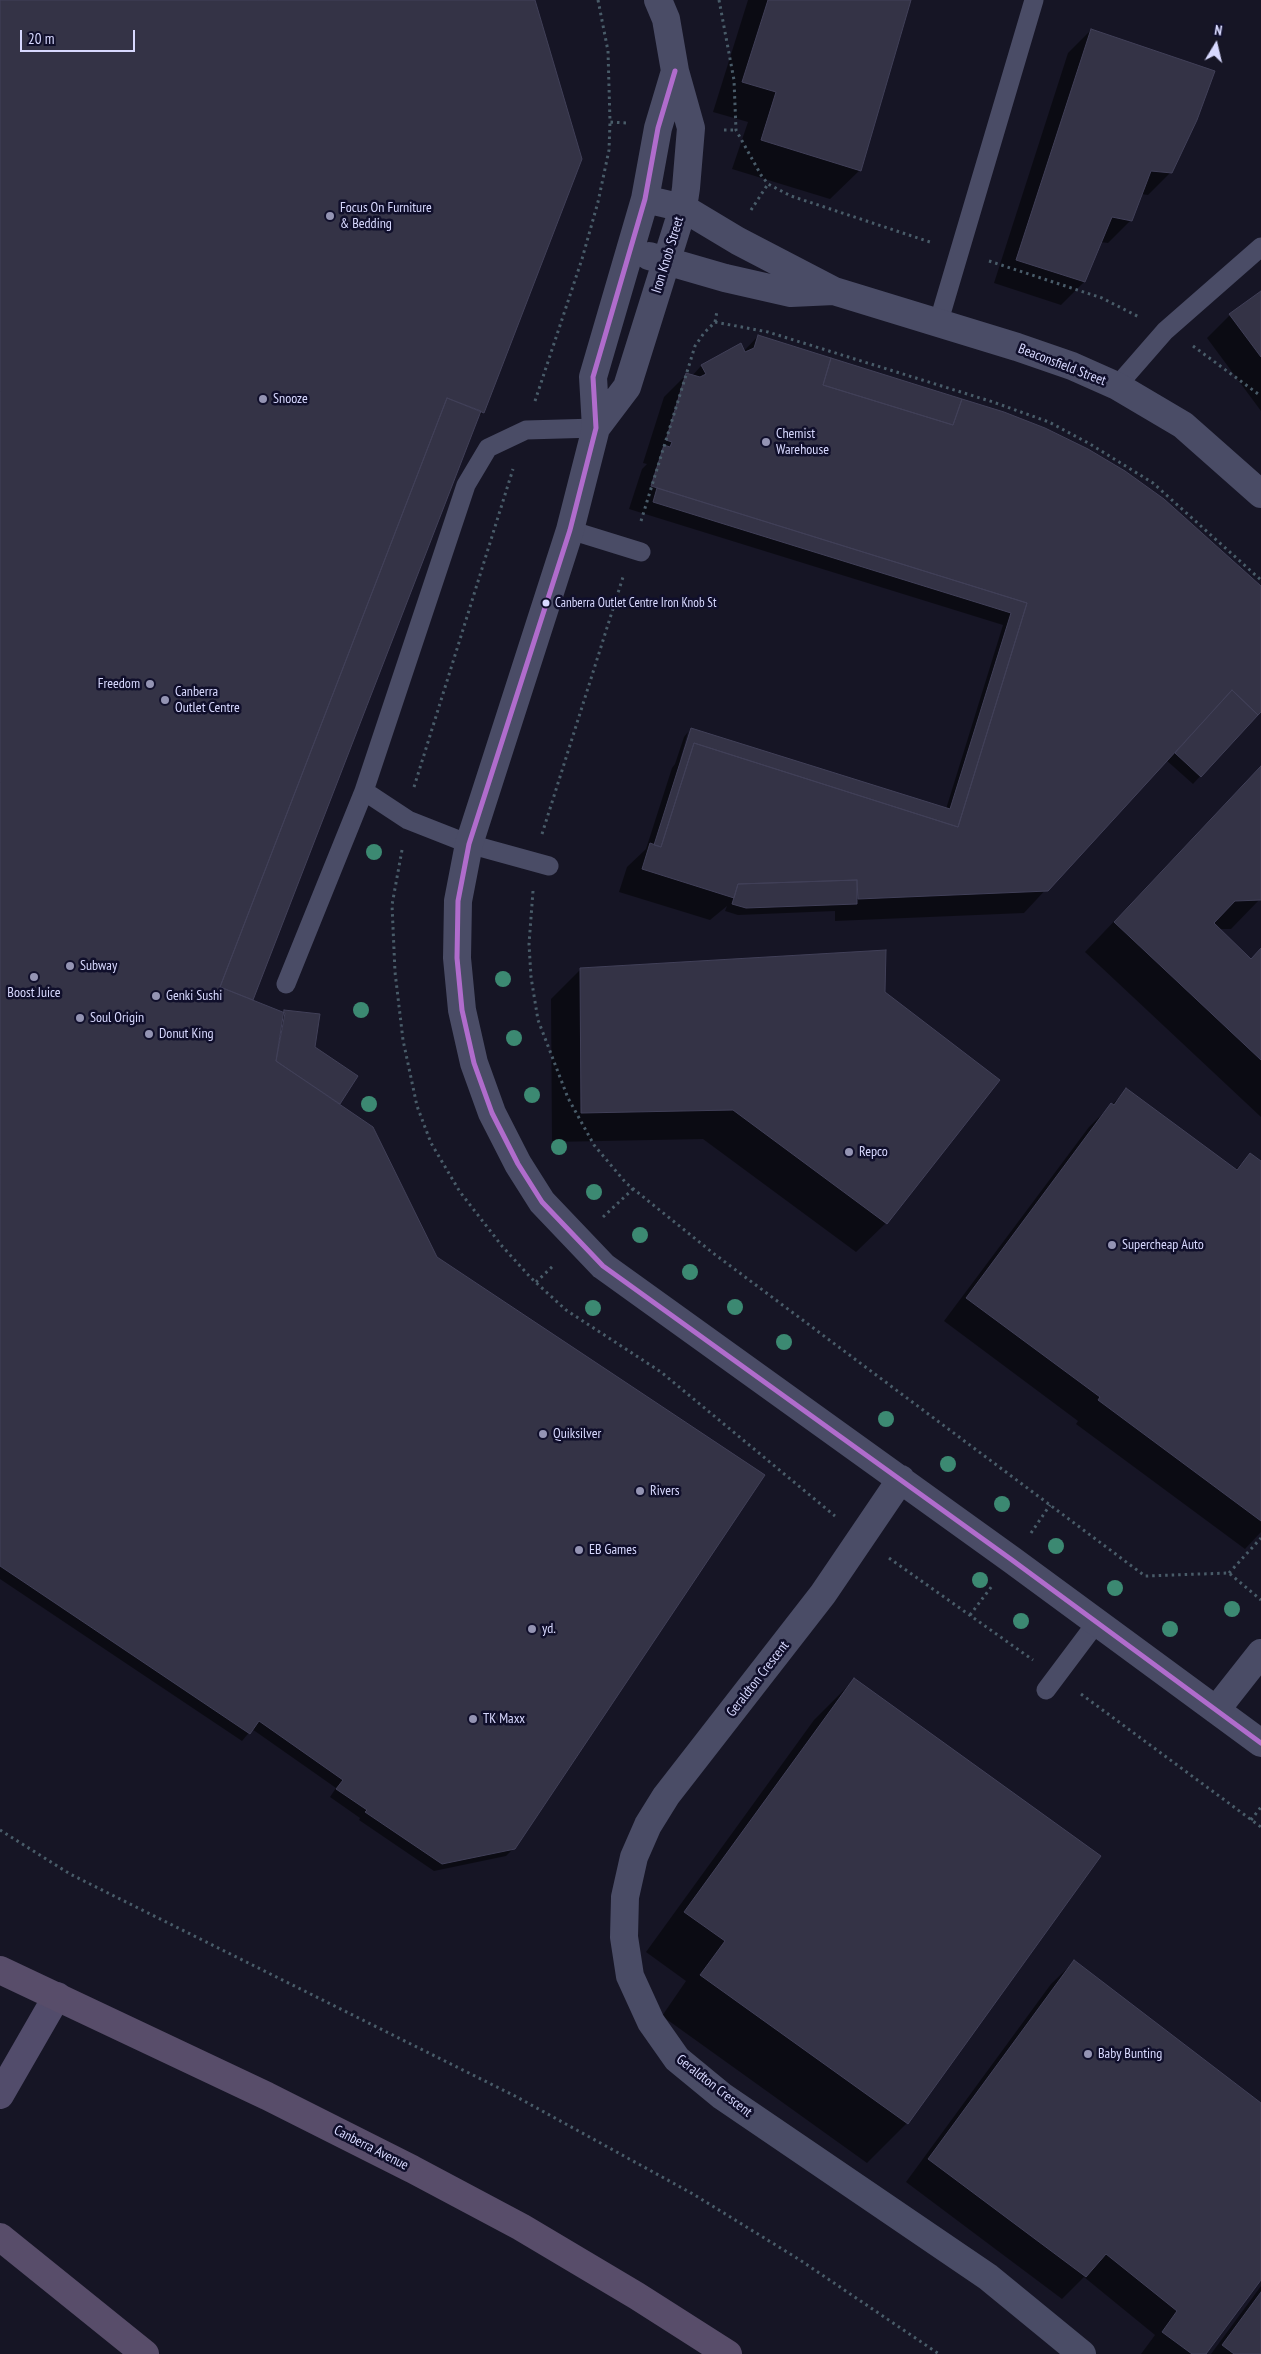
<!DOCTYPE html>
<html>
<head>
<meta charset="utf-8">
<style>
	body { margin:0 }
	#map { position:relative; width:1261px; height:2354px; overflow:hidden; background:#161525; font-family:"PT Sans Narrow",sans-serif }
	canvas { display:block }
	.north { position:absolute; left:1191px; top:20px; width:50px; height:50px; -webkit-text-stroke:4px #100f2b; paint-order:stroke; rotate:9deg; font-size:14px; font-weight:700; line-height:20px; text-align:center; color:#d8d9ff }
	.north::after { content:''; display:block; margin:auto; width:18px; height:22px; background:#d8d9ff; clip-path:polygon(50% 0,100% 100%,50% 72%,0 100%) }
	.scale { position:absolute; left:20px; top:30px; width:115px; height:22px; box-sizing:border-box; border:2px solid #d8d9ff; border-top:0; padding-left:6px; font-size:15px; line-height:18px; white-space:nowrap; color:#d8d9ff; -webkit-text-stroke:4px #100f2b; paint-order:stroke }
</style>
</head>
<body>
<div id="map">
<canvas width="1261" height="2354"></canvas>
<div class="north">N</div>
<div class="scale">20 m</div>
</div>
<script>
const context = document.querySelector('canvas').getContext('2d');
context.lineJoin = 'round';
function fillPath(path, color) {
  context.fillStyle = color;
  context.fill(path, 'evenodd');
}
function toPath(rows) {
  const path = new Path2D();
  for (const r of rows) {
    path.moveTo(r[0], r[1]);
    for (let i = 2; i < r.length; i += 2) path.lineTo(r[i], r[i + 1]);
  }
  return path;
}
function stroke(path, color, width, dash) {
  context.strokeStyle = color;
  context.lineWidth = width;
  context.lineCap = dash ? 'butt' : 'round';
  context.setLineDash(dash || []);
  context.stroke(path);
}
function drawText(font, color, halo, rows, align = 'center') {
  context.font = font + ' "PT Sans Narrow",sans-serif';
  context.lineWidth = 5;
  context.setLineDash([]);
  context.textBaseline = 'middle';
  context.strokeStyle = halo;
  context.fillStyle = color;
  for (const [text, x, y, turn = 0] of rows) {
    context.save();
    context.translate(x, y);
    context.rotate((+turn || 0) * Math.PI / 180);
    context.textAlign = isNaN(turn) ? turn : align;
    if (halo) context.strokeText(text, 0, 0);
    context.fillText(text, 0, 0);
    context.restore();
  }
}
const shadow = toPath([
	[0,0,533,0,483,412,476,419,252,1000,282,1013,284,1011,313,1048,357,1076,338,1104,514,1848,506,1856,434,1871,359,1820,360,1818,330,1797,336,1788,252,1729,242,1741,0,1579],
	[748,0,909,0,860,170,830,199,732,169,748,122,713,112],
	[1091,30,1171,172,1148,195,1141,194,1131,220,1108,243,1100,242,1084,282,1061,305,994,283,1068,53],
	[1261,293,1261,411,1207,338,1230,315],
	[758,336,1261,589,1261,710,1193,784,1166,760,1024,913,835,921,835,911,738,915,725,911,727,906,710,920,619,892,627,867,646,849,672,768,675,764,684,737,688,732,680,760,684,756,691,729,946,809,1003,625,629,509,642,469,647,464,643,463,664,397,687,374,692,376,701,366,741,345,744,351],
	[1261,766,1261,898,1231,929,1218,929,1250,960,1261,949,1261,1117,1085,952],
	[581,969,886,1223,856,1252,703,1139,552,1142,551,999],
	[1127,1090,1235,1170,1250,1155,1261,1163,1261,1532,1245,1549,1076,1424,1078,1421,944,1321,1089,1127],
	[854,1680,1100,1856,907,2123,867,2163,662,2016,686,1981,646,1952,814,1720],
	[1074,1962,1261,2104,1261,2278,1205,2354,1141,2354,1155,2335,1084,2277,1062,2299,906,2182,1051,1984],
	[1261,2286,1261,2354,1211,2354]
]);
const building = toPath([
	[0,0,535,0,582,159,484,413,447,398,220,987,285,1013,276,1061,373,1127,437,1257,765,1475,515,1849,442,1864,365,1812,367,1810,336,1789,343,1780,259,1721,250,1734,0,1566,0,0],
	[768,0,911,0,861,171,761,140,776,92,742,82,768,0],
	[1091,29,1215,71,1197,120,1172,173,1151,171,1132,221,1112,217,1085,282,1016,260,1091,29],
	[1261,291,1261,357,1229,314,1261,291],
	[758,335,831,358,823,385,953,425,962,399,1004,412,1045,428,1088,449,1125,471,1164,499,1261,586,1261,712,1258,715,1232,690,1048,891,858,899,857,880,738,884,734,898,642,869,650,843,661,847,694,743,958,827,1027,603,651,486,664,445,670,447,672,442,666,440,686,373,700,377,706,374,701,365,741,343,745,352,754,348,758,335],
	[831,358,962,399,953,425,823,385,831,358],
	[447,398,481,411,253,1000,220,987,447,398],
	[657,488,1027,603,958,827,694,743,661,847,654,845,691,728,950,809,1011,613,653,502,657,488],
	[1232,690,1258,715,1201,777,1175,753,1232,690],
	[1261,766,1261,900,1235,901,1214,923,1251,959,1261,948,1261,1060,1114,922,1261,766],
	[857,880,857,904,746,908,732,904,738,884,857,880],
	[886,950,885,992,1000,1080,887,1224,733,1110,581,1113,580,968,886,950],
	[284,1010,320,1014,315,1047,358,1076,340,1104,276,1061,284,1010],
	[1126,1088,1237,1170,1250,1153,1261,1161,1261,1521,1098,1400,1100,1397,966,1298,1111,1103,1114,1105,1126,1088],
	[854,1678,1101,1856,908,2124,700,1975,725,1941,684,1912,854,1678],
	[1074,1960,1261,2103,1261,2280,1206,2354,1192,2354,1162,2332,1177,2311,1106,2254,1086,2277,928,2159,1074,1960],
	[1261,2292,1261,2354,1234,2354,1222,2345,1261,2292]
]);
const path = toPath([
	[598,0,608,51,610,122,626,123],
	[719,0,734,80,736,130,761,175,768,184,791,196,933,243],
	[724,130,736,130],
	[751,210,768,184],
	[989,261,1102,298,1139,317],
	[715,322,768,332,993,402,1049,422,1090,444,1153,483,1261,580],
	[1193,346,1261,396],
	[535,401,582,259,598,202,609,150,610,122],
	[641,521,695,346,704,333,715,322,717,311],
	[414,787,513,469],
	[542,834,623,577],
	[402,850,392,905,395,972,403,1040,417,1106,431,1143,460,1192,502,1246,531,1278,566,1310,661,1372,835,1516],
	[533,891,529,944,531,977,538,1020,568,1098,594,1145,626,1183,713,1253,1145,1576,1229,1573,1261,1600],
	[603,1217,634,1188],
	[536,1282,554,1265],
	[1031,1533,1050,1505],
	[889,1558,1033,1660],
	[1229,1573,1261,1538],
	[970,1615,992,1586],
	[1081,1694,1261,1827],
	[1251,1820,1261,1807],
	[0,1830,70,1874,515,2096,693,2194,800,2260,939,2354]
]);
const service = toPath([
	[938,324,1034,0],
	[1117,386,1165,331,1261,247],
	[570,530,641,552],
	[364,791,408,820,469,844,549,866],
	[286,984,364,791,466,485,488,448,526,430,596,428],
	[1046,1690,1097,1622]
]);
const minor = toPath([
	[675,71,658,128,645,199,593,377,596,428,570,530,469,844,458,901,457,958,462,1010,474,1063,492,1113,518,1164,542,1202,603,1266,1012,1560,1261,1743],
	[645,199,683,208,738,241,834,291,1017,347,1072,366,1117,386,1183,425,1261,494],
	[649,256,725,278,791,293,834,291],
	[596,428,627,387,683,208,686,188,691,128,675,71,666,19,658,0],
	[901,1479,823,1594,666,1796,648,1825,634,1857,625,1897,624,1937,630,1976,651,2022,677,2059,722,2096,988,2277,1082,2354],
	[1216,1710,1261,1653]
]);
const primary = toPath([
	[0,2095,57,1996]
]);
const trunk = toPath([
	[0,1970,267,2096,412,2169,521,2227,637,2296,728,2354],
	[0,2237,145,2354]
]);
const bus1 = toPath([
	[675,71,658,128,645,199,593,377,596,428,570,530,469,844,458,901,457,958,462,1010,474,1063,492,1113,518,1164,542,1202,603,1266,1012,1560,1261,1743]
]);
const trees = [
	[374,852],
	[503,979],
	[361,1010],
	[514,1038],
	[532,1095],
	[369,1104],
	[559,1147],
	[594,1192],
	[640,1235],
	[690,1272],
	[735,1307],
	[593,1308],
	[784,1342],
	[886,1419],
	[948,1464],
	[1002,1504],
	[1056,1546],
	[980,1580],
	[1115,1588],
	[1232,1609],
	[1021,1621],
	[1170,1629]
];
const markers = [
	[330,216,5,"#9494b3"],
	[263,399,5,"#9494b3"],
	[766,442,5,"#9494b3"],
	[546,603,4.5,"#d8d9ff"],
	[150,684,5,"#9494b3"],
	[165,700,5,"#9494b3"],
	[70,966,5,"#9494b3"],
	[34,977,5,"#9494b3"],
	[156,996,5,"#9494b3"],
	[80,1018,5,"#9494b3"],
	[149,1034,5,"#9494b3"],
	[849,1152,5,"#9494b3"],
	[1112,1245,5,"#9494b3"],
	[543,1434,5,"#9494b3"],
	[640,1491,5,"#9494b3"],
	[579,1550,5,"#9494b3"],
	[532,1629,5,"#9494b3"],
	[473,1719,5,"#9494b3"],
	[1088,2054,5,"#9494b3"]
];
const busNames = [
	["Canberra Outlet Centre Iron Knob St",555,603]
];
const poiNames = [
	["Focus On Furniture",340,208],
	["& Bedding",340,224],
	["Snooze",273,399],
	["Chemist",776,434],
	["Warehouse",776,450],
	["Freedom",140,684,"right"],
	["Canberra",175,692],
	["Outlet Centre",175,708],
	["Subway",80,966],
	["Boost Juice",34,993,"center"],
	["Genki Sushi",166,996],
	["Soul Origin",90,1018],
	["Donut King",159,1034],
	["Repco",859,1152],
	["Supercheap Auto",1122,1245],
	["Quiksilver",553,1434],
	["Rivers",650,1491],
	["EB Games",589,1550],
	["yd.",542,1629],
	["TK Maxx",483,1719],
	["Baby Bunting",1098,2054]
];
const streetNames = [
	["Iron Knob Street",668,255,-73],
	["Beaconsfield Street",1062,365,21],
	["Geraldton Crescent",758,1679,-52],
	["Geraldton Crescent",714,2086,38],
	["Canberra Avenue",371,2148,27]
];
fillPath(shadow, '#0007');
fillPath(building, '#343346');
stroke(building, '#414058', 1);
stroke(path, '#495c69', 3, [2.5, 4]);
stroke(service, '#4a4c66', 19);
stroke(minor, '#4a4c66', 28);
stroke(primary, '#524c6b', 28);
stroke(trunk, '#584d6a', 28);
stroke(bus1, '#b06ccc', 5);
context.fillStyle = '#3c8972';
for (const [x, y] of trees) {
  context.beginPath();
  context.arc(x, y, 8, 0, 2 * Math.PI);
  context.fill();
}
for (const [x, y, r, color] of markers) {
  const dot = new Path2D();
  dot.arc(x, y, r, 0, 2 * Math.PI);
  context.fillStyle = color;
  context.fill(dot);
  stroke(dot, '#100f2b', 2);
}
drawText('13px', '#d8d9ff', '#100f2b', busNames, 'left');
drawText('14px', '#d8d9ff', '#100f2b', poiNames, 'left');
drawText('14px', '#d8d9ff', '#100f2b', streetNames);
</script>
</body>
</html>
